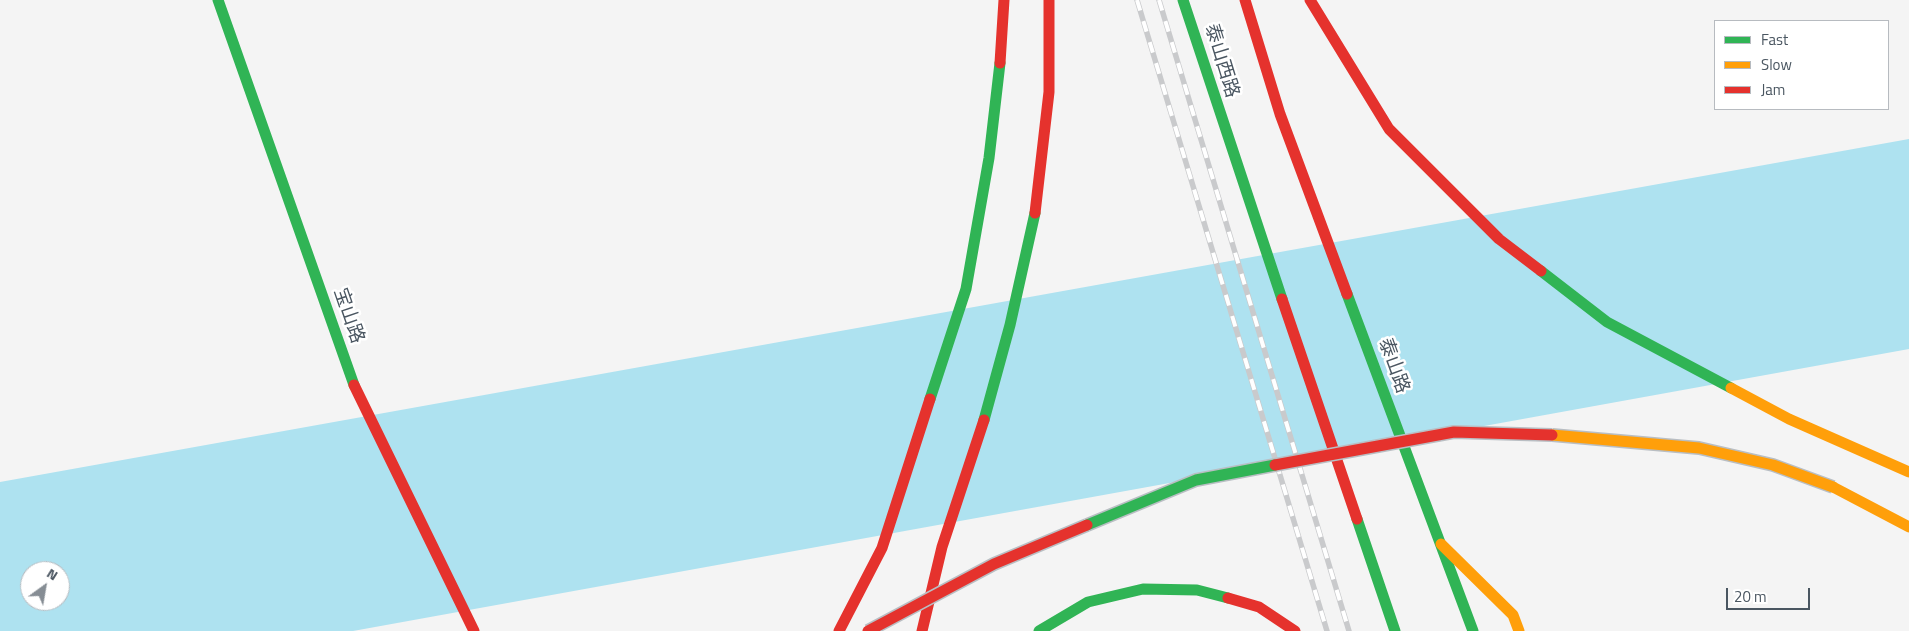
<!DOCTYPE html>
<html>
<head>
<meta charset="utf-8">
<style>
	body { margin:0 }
	#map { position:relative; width:1909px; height:631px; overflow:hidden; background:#f4f4f4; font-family:"Titillium Web",sans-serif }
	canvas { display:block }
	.legend { position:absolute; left:1714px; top:20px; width:175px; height:90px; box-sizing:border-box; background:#fff; border:1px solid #b7bbc0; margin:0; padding:6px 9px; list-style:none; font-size:15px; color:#4a5661 }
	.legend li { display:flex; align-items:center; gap:10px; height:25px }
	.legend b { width:25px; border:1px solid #b7bbc0 }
	.north { position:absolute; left:20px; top:561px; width:50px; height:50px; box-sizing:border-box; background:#fff; border:1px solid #b7bbc0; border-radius:50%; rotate:32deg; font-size:14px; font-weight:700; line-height:20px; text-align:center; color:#4a5661 }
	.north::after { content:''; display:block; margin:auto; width:18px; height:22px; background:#868d94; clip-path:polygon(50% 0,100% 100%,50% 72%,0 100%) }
	.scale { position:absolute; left:1726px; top:588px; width:84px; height:22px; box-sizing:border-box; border:2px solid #4a5661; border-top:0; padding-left:6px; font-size:15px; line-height:18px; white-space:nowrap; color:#4a5661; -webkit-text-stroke:4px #fff; paint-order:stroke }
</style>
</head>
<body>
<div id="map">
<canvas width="1909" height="631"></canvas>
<ul class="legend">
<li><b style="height:6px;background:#30b455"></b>Fast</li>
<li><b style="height:6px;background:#ff9f0a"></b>Slow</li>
<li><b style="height:6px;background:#e5322d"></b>Jam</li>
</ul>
<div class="north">N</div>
<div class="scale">20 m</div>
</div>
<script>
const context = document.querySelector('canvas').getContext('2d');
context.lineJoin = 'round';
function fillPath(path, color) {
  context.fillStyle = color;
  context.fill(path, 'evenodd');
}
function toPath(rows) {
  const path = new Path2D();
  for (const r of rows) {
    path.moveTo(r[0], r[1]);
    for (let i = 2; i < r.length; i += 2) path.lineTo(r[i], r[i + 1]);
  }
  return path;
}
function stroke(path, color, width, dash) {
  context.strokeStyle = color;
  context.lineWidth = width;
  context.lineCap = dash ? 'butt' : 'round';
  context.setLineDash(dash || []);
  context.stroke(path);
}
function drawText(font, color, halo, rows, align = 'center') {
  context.font = font + ' "Titillium Web","Noto Sans SC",sans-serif';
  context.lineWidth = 5;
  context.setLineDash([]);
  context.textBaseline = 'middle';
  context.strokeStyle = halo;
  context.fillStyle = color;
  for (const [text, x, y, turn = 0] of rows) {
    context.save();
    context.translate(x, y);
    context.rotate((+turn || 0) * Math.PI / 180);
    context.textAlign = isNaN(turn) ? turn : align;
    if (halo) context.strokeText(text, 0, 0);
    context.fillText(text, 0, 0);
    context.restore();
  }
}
const water = toPath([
	[1909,139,1909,349,353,631,0,631,0,482],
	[30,571,60,571,60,601,30,601]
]);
const fast = toPath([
	[218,0,354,385],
	[1183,0,1282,299],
	[1541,271,1607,322,1731,388],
	[1347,294,1473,631],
	[930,399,966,289,989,158,1000,63],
	[984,420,1010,325,1035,213],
	[1357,519,1395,631],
	[1039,631,1088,602,1143,589,1197,590,1228,598]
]);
const slow = toPath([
	[1731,388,1789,419,1909,472],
	[1833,487,1909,527],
	[1441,544,1513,615,1519,631]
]);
const jam = toPath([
	[1245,0,1280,114,1347,294],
	[1310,0,1389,129,1499,239,1541,271],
	[1000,63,1004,0],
	[1035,213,1049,92,1049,0],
	[1282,299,1357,519],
	[354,385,474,631],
	[1228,598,1259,607,1295,631],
	[839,631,882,548,930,399],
	[922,631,942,547,984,420]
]);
const rail = toPath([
	[1137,0,1327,631],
	[1159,0,1349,631]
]);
const fastBridge = toPath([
	[1087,525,1196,480,1275,465]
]);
const slowBridge = toPath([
	[1552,435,1699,448,1773,465,1833,487]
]);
const jamBridge = toPath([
	[1275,465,1454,432,1552,435],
	[868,631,994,564,1087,525]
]);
const streetNames = [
	["泰山西路",1221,61,73],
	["宝山路",348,316,71],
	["泰山路",1393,366,70]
];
fillPath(water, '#aee2f0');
stroke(fast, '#30b455', 11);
stroke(slow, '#ff9f0a', 11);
stroke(jam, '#e5322d', 11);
stroke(rail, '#c9cacc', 5.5);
stroke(rail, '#fff', 4, [11]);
stroke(fastBridge, '#b9bec3', 14, []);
stroke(slowBridge, '#b9bec3', 14, []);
stroke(jamBridge, '#b9bec3', 14, []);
stroke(fastBridge, '#30b455', 11);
stroke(slowBridge, '#ff9f0a', 11);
stroke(jamBridge, '#e5322d', 11);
drawText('19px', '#4a5661', '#fff', streetNames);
</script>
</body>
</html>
